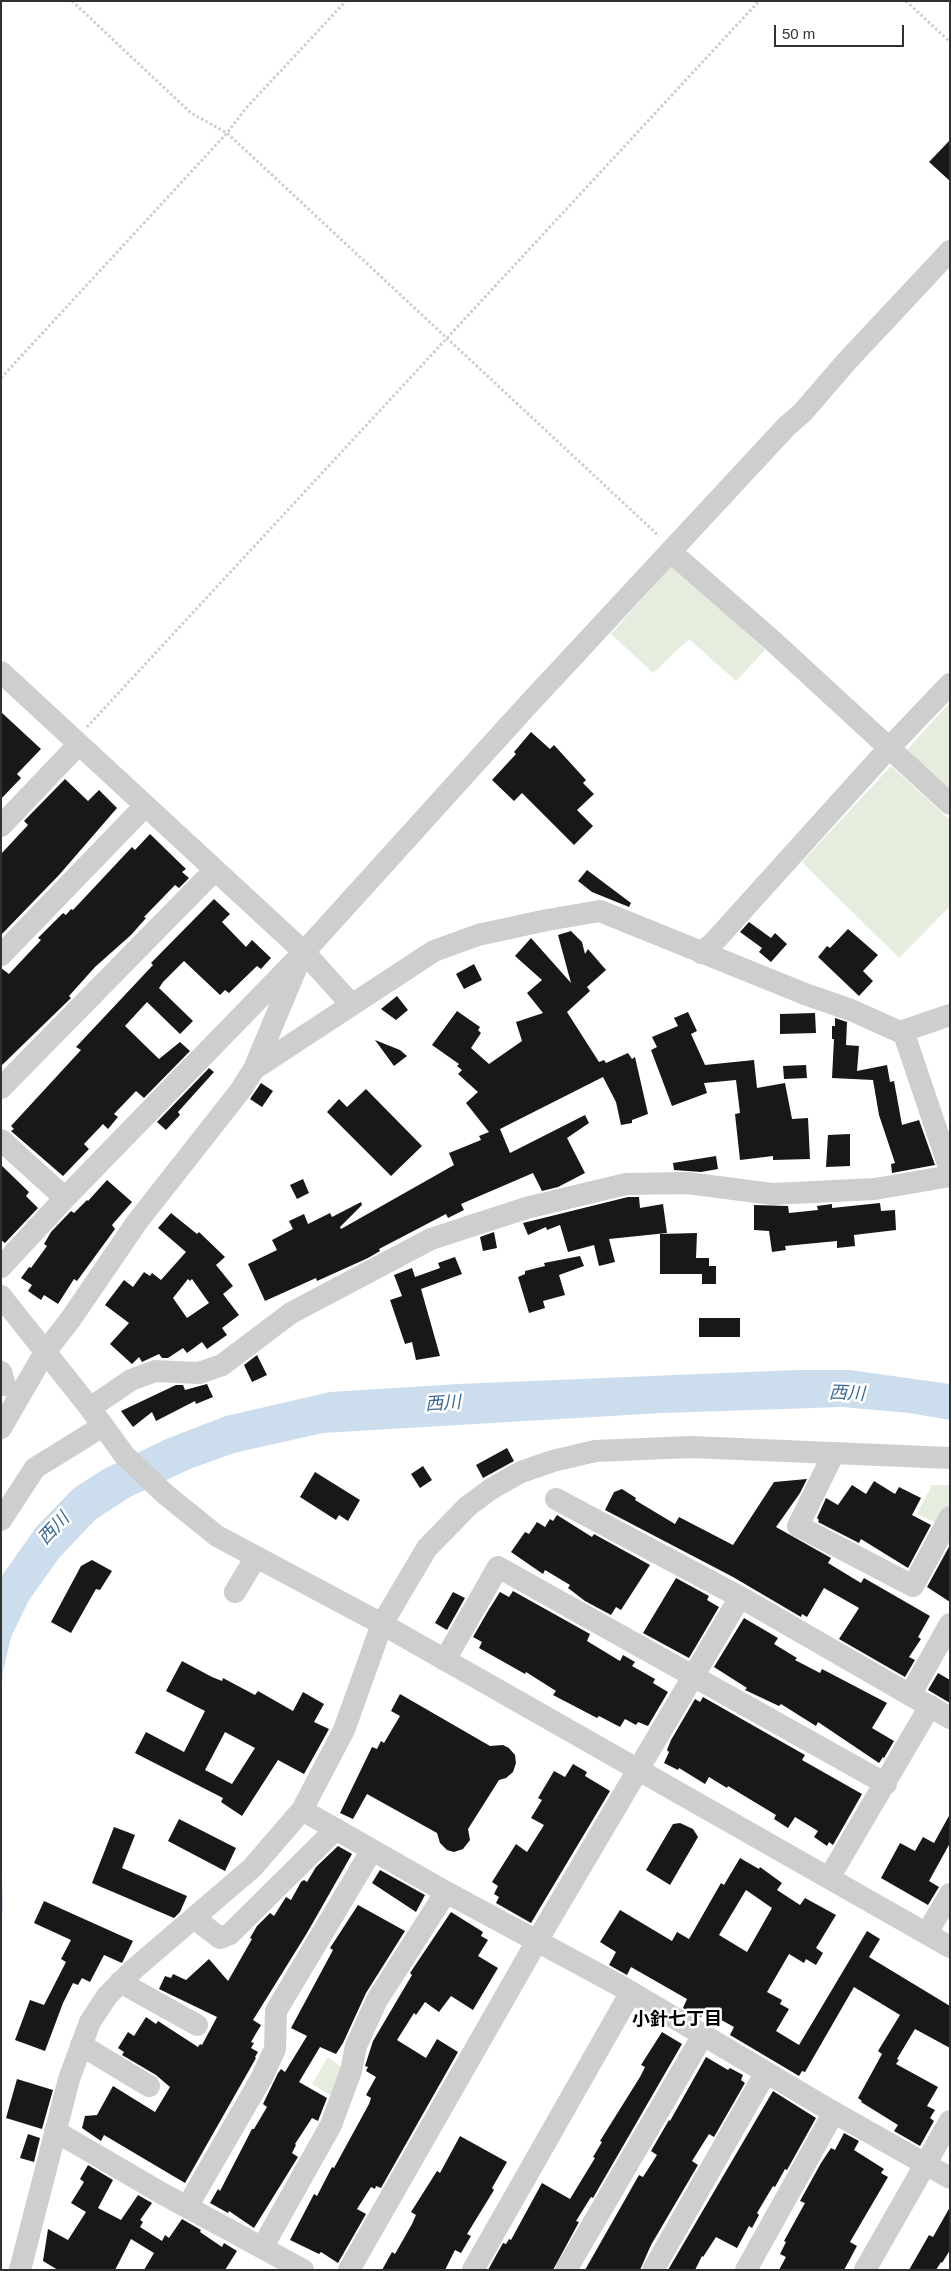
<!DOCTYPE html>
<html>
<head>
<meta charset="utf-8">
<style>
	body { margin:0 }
	#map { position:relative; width:951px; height:2271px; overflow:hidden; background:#fff; font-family:Helvetica,sans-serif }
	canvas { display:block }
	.frame { position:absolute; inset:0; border:2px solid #313131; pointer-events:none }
	.scale { position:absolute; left:774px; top:25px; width:130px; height:22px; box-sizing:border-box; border:2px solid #313131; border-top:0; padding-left:6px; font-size:15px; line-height:18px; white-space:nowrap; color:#313131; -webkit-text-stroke:4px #fff; paint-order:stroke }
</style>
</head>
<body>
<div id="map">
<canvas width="951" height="2271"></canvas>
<div class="frame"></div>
<div class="scale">50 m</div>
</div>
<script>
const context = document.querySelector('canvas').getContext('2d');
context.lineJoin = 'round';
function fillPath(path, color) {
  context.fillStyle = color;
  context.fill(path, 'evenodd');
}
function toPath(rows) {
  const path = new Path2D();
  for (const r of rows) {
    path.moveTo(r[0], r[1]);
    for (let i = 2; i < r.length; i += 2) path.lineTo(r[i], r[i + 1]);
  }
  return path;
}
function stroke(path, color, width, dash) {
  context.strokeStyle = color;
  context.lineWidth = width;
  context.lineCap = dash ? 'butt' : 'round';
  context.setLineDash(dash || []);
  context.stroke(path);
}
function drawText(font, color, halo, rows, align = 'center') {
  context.font = font + ' Helvetica,"Noto Sans JP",sans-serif';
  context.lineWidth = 5;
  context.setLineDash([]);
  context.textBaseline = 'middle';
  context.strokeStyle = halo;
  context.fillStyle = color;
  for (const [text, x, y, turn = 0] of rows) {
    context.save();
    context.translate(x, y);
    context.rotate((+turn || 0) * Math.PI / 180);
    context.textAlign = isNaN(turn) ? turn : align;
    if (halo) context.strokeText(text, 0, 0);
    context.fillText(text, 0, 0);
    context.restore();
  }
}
const green = toPath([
	[673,564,765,650,736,681,689,639,653,673,611,634],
	[950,702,950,790,904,753],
	[891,766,950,820,950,906,899,958,802,862],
	[932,1485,950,1485,950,1507,941,1525,917,1514],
	[328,2057,341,2067,335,2098,312,2084]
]);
const water = toPath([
	[797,1370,850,1370,950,1384,950,1420,909,1413,843,1407,662,1413,323,1433,234,1453,190,1469,130,1497,96,1519,59,1558,29,1600,11,1637,3,1671,1,1696,1,1577,37,1526,74,1488,102,1470,166,1439,226,1416,330,1392,458,1384],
	[1,1845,3,1906,1,1934]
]);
const building = toPath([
	[950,140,950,181,929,162],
	[1,712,41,749,17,774,21,778,1,799],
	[531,732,550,749,554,745,586,780,583,783,594,794,577,810,593,826,574,845,522,793,514,801,492,780,516,754,514,752],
	[65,779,88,801,99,790,117,808,59,875,1,935,1,854,28,825,24,821],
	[150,834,186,869,182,872,189,878,179,888,175,885,144,917,146,918,131,935,95,967,69,996,71,998,1,1066,1,968,9,974,41,940,38,938,63,913,66,915,71,909,73,910,132,847,135,850],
	[587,870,631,903,629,907,592,892,578,881],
	[214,899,230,914,222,922,246,947,252,940,271,958,261,969,257,966,229,993,225,990,220,995,184,961,163,982,159,988,193,1021,180,1034,147,1002,125,1026,159,1059,180,1042,190,1051,144,1098,136,1091,114,1114,118,1117,108,1129,103,1124,84,1144,89,1149,63,1176,11,1131,14,1129,11,1126,81,1050,76,1047,153,965,151,963],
	[749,922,771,938,775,933,787,944,771,962,759,952,762,948,740,932],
	[848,929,878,955,863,971,873,981,859,996,818,957,827,946,830,948],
	[571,931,582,942,585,954,588,949,606,970,587,987,590,991,567,1012,599,1062,604,1060,606,1063,628,1053,632,1059,635,1057,648,1114,632,1120,632,1123,621,1125,616,1102,603,1077,500,1129,510,1153,585,1115,589,1123,567,1138,585,1173,558,1187,542,1191,533,1173,461,1204,464,1210,448,1218,446,1214,379,1249,380,1251,368,1258,317,1281,316,1278,265,1301,248,1264,277,1250,272,1240,293,1229,289,1221,304,1214,308,1224,330,1213,332,1217,361,1202,362,1205,340,1227,341,1229,454,1165,449,1153,481,1140,479,1136,489,1132,466,1103,478,1092,458,1074,462,1070,457,1066,459,1064,432,1045,457,1011,480,1027,478,1030,481,1033,471,1048,489,1064,522,1041,516,1022,543,1013,527,993,542,980,515,956,531,938,571,983,558,935],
	[474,964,482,980,464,989,456,974],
	[397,996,408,1010,396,1020,381,1009],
	[688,1012,697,1031,691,1034,705,1065,754,1060,757,1088,785,1083,792,1119,808,1118,810,1159,773,1160,773,1156,740,1160,735,1114,740,1113,736,1080,704,1083,707,1093,672,1106,651,1050,657,1047,652,1037,678,1026,674,1018],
	[815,1013,816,1033,780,1034,780,1014],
	[835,1018,847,1022,846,1045,859,1046,857,1071,887,1065,890,1082,894,1081,902,1125,919,1120,935,1165,892,1173,891,1164,895,1163,879,1115,873,1080,832,1078,834,1039,832,1039,832,1026,835,1026],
	[375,1040,400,1050,407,1056,394,1066],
	[806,1065,807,1078,784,1079,783,1066],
	[209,1068,214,1072,178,1112,180,1115,166,1130,157,1122],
	[261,1083,273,1091,262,1107,250,1099],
	[366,1089,422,1146,391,1176,327,1112,339,1099,347,1107],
	[850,1134,850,1166,826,1167,828,1135],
	[716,1156,718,1169,701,1172,674,1170,673,1163],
	[1,1165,29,1192,26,1196,38,1208,5,1243,1,1240],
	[303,1179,309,1193,297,1199,290,1185],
	[107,1180,132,1202,112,1225,115,1229,77,1281,74,1279,58,1304,44,1295,41,1300,28,1291,32,1285,21,1278,29,1267,31,1268,47,1246,44,1244,51,1232,71,1211,74,1213,87,1200,88,1201],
	[628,1197,639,1197,640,1208,663,1204,667,1233,609,1239,615,1262,599,1266,594,1245,568,1252,560,1225,547,1230,546,1227,528,1235,523,1223],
	[880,1203,881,1211,895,1210,896,1230,854,1235,855,1246,837,1248,837,1241,785,1246,786,1250,772,1252,769,1231,754,1230,754,1205,788,1206,789,1213,818,1210,817,1206,832,1204,832,1208],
	[171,1213,197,1234,199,1232,225,1257,216,1265,233,1286,223,1294,239,1315,222,1328,227,1335,207,1349,202,1342,187,1353,183,1348,168,1358,162,1358,159,1354,142,1362,139,1357,132,1364,110,1344,129,1323,105,1305,124,1280,133,1287,144,1272,150,1276,152,1273,161,1280,186,1252,158,1228],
	[188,1279,190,1281,192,1279,209,1303,187,1318,173,1298],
	[494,1232,497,1248,483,1251,480,1237],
	[697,1233,696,1258,709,1258,709,1266,716,1266,716,1284,702,1284,702,1274,660,1274,660,1234],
	[580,1256,584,1266,559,1275,565,1295,543,1301,545,1308,529,1313,518,1277,525,1274,525,1271,545,1266,544,1263],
	[455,1257,462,1274,421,1289,440,1356,416,1360,412,1342,405,1344,390,1300,402,1296,394,1275,412,1268,415,1277,440,1268,438,1263],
	[699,1318,740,1318,740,1337,699,1337],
	[257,1355,267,1375,252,1382,244,1365],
	[207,1384,213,1397,196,1404,195,1401,156,1421,152,1412,133,1427,121,1411,176,1385,183,1385,185,1390],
	[507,1448,514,1461,483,1478,476,1465],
	[423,1466,432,1480,420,1488,411,1474],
	[315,1472,360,1500,348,1521,339,1515,336,1520,300,1497],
	[807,1479,800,1493,776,1527,831,1558,828,1563,861,1583,864,1578,930,1616,918,1637,921,1639,909,1657,915,1660,905,1677,839,1639,859,1608,824,1588,807,1617,802,1614,801,1617,733,1577,605,1510,614,1492,622,1489,636,1498,635,1500,675,1524,679,1517,733,1545,774,1482],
	[874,1481,895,1494,899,1487,921,1498,912,1515,931,1525,908,1568,861,1539,859,1543,818,1522,819,1520,817,1518,826,1498,838,1505,852,1485,866,1494],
	[557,1515,592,1537,594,1534,650,1565,621,1610,616,1607,611,1615,585,1601,568,1588,570,1585,545,1570,543,1574,511,1552,525,1532,529,1534,537,1522,545,1527,550,1519,553,1521],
	[950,1545,950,1602,927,1587],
	[92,1560,112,1571,100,1590,96,1589,71,1633,51,1622,81,1566],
	[676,1578,709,1596,707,1600,719,1607,689,1658,643,1633],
	[513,1591,590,1634,587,1641,620,1661,623,1655,635,1662,632,1666,655,1679,653,1683,668,1692,648,1726,638,1722,636,1725,625,1719,620,1727,599,1716,597,1718,553,1695,556,1691,526,1672,525,1674,479,1648,482,1642,473,1637,488,1611,500,1592,509,1597],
	[453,1592,465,1598,447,1630,435,1623],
	[744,1618,778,1638,774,1644,797,1658,795,1660,820,1673,822,1669,887,1703,872,1728,894,1741,884,1758,883,1757,879,1763,818,1722,816,1726,781,1704,779,1706,745,1690,747,1688,714,1667],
	[182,1661,212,1677,222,1681,223,1678,255,1695,258,1691,293,1711,303,1692,324,1704,314,1722,329,1729,304,1774,278,1760,242,1816,221,1802,223,1798,135,1753,146,1732,184,1752,205,1711,166,1691],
	[225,1732,255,1748,232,1784,205,1770],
	[938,1673,950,1680,950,1703,928,1690],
	[400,1694,490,1746,503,1745,509,1748,515,1755,516,1763,513,1772,506,1778,499,1780,468,1829,470,1840,463,1849,454,1852,447,1850,440,1843,437,1833,367,1794,353,1819,340,1813,372,1747,377,1749,381,1741,384,1743,400,1716,391,1711],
	[703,1697,805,1755,802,1760,862,1794,833,1845,829,1842,827,1846,814,1837,818,1831,795,1817,788,1828,774,1819,776,1815,728,1786,727,1788,709,1777,705,1784,679,1768,678,1770,664,1763,669,1752,667,1750,671,1740,695,1699,700,1702],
	[573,1764,587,1772,585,1776,610,1791,531,1923,496,1903,499,1897,494,1894,498,1886,492,1882,516,1844,527,1852,544,1825,531,1818,542,1800,538,1798,554,1771,565,1777],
	[950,1814,950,1843,929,1881,939,1887,928,1905,881,1878,900,1843,915,1851,923,1837,934,1843],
	[179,1819,236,1848,225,1871,168,1841],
	[680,1823,693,1829,698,1837,670,1885,646,1870,673,1824],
	[114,1827,135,1835,122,1868,187,1896,180,1912,174,1918,92,1883],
	[338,1846,352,1854,307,1933,253,2020,261,2025,251,2042,254,2043,251,2048,258,2052,255,2057,256,2058,185,2183,104,2135,101,2141,82,2128,85,2116,97,2115,113,2086,155,2112,170,2087,156,2075,122,2055,124,2052,118,2048,128,2032,134,2036,146,2017,156,2024,158,2021,198,2047,200,2044,202,2045,217,2017,159,1989,165,1976,171,1978,173,1974,186,1980,209,1959,228,1981,252,1939,250,1938,257,1926,270,1913,274,1916,286,1897,291,1900,301,1882,304,1880,307,1882,316,1867],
	[740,1858,759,1869,760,1867,782,1883,777,1890,800,1905,805,1898,836,1915,816,1948,823,1953,816,1965,806,1959,804,1963,789,1954,767,1992,782,2000,780,2004,789,2009,776,2031,799,2045,867,1931,880,1939,869,1957,950,2006,950,2048,915,2029,897,2059,899,2060,896,2064,938,2087,927,2106,935,2110,930,2118,934,2121,920,2146,894,2131,898,2125,861,2102,862,2101,858,2098,882,2054,878,2051,900,2015,854,1987,805,2072,802,2071,799,2076,730,2035,734,2027,705,2011,701,2017,683,2008,687,1999,631,1967,627,1975,609,1965,616,1952,600,1942,620,1910,672,1941,677,1932,689,1939,721,1883,724,1885],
	[746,1890,772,1908,747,1952,719,1935],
	[380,1870,425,1895,416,1912,372,1883],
	[44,1901,133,1941,122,1963,104,1955,90,1982,82,1978,78,1985,73,1983,63,2003,45,2051,15,2040,30,2000,44,2005,66,1962,61,1959,71,1940,34,1923],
	[358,1905,405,1931,366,1993,343,2043,336,2054,320,2047,299,2082,327,2098,318,2121,312,2118,295,2144,296,2145,292,2153,298,2157,254,2228,229,2211,228,2213,210,2203,218,2189,220,2191,252,2129,254,2129,267,2107,263,2104,278,2073,281,2069,285,2072,307,2036,291,2028,333,1950,330,1948],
	[451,1912,483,1932,481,1936,488,1940,478,1956,498,1968,473,2010,451,1996,439,2012,425,2002,416,2015,414,2013,397,2040,426,2058,437,2039,458,2052,381,2188,376,2186,375,2189,371,2187,357,2209,366,2214,338,2263,321,2252,319,2254,290,2240,314,2194,317,2196,332,2167,334,2168,369,2104,371,2098,366,2095,376,2077,366,2071,368,2067,365,2066,373,2041,412,1975,410,1973],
	[662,2032,682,2044,593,2198,591,2197,576,2221,579,2222,553,2270,488,2270,503,2243,506,2244,509,2239,511,2240,542,2183,570,2199,595,2158,593,2157,602,2142,600,2141,640,2077,645,2067,641,2065],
	[706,2057,728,2070,730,2068,743,2075,741,2080,745,2083,714,2137,709,2134,692,2161,698,2165,651,2245,640,2270,585,2270,639,2175,643,2177,657,2155,651,2151,669,2120,670,2121],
	[17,2079,53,2090,42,2129,6,2118],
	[773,2091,816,2118,787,2170,785,2169,775,2187,773,2186,757,2213,759,2215,752,2228,749,2226,737,2248,716,2237,703,2257,702,2256,695,2270,668,2270],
	[844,2133,859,2141,854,2150,884,2169,881,2173,888,2177,850,2242,857,2246,844,2270,779,2270,786,2257,780,2254,786,2242,784,2241,805,2203,800,2201,821,2163,831,2148,835,2150],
	[28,2134,40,2138,34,2162,20,2158],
	[460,2136,507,2162,492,2188,494,2190,467,2234,471,2236,461,2253,455,2250,445,2270,382,2270,392,2252,395,2254,412,2224,416,2215,411,2212,437,2171,440,2173],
	[88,2165,113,2180,98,2208,121,2220,138,2195,152,2203,140,2220,143,2222,140,2227,162,2241,165,2235,169,2238,182,2219,201,2230,200,2232,222,2247,224,2243,237,2251,225,2270,144,2270,154,2253,131,2239,115,2270,58,2270,43,2261,48,2229,68,2240,86,2212,71,2203,84,2182,80,2179],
	[950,2207,950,2250,942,2263,941,2262,936,2270,909,2270,929,2235,933,2237]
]);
const path = toPath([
	[72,1,191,113,227,133,659,536],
	[906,1,950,42],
	[1,378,227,133,247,107,346,1],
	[87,727,759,1]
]);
const minor = toPath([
	[671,552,775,643,950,804],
	[1,672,304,952,351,1004],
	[1,826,79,744],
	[701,953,713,943,888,749,950,684],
	[1,955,145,806],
	[903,1031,950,1170],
	[254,1069,434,951,478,935,547,920,600,911,805,994,851,1010,900,1032,950,1015],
	[1,1088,214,871],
	[1,1140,65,1198],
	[1,1267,65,1198,304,952,524,709,786,427,803,412,847,361,950,251],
	[1,1296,90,1408,125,1456,165,1494,217,1536,382,1624,950,1947],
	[1,1372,5,1385],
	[90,1408,131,1380,155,1371,199,1373,222,1365,291,1313,431,1239,526,1208,626,1184,687,1183,772,1194,875,1189,950,1176],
	[1,1428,45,1352,70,1320,137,1222,240,1091,254,1069,298,964],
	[834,1453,798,1526,913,1586,950,1517],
	[556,1499,740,1597,950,1718],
	[1,1520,35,1468,103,1426],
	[235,1592,256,1557],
	[445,1660,498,1567,886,1784],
	[910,1695,950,1624],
	[302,1810,446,1892,624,1988,828,2109,950,2178],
	[829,1878,930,1706],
	[194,1918,220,1938,230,1934,336,1829],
	[927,1933,950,1894],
	[120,1982,197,2025],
	[81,2045,149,2086],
	[55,2131,163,2194,303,2270],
	[187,2207,261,2079,275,2049,276,2011,372,1850],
	[262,2248,331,2125,351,2071,356,2046,377,2000,446,1892],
	[20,2270,69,2079,90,2022,107,1996,134,1969,252,1868,302,1810,344,1730,382,1624,427,1548,468,1506,491,1489,521,1472,553,1461,595,1451,691,1447,950,1458],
	[349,2270,537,1941,740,1597],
	[473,2270,631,1992],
	[566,2270,703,2035],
	[653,2270,766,2072],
	[746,2270,834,2112],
	[865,2270,950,2121]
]);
const waterNames = [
	["西川",847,1394,2],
	["西川",443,1404,-4],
	["西川",54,1529,-47]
];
const neighbourhoodNames = [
	["小針七丁目",677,2020]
];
fillPath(green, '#e5eddf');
fillPath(water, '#ccdded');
fillPath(building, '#181818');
stroke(path, '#cecece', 3, [2.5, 2.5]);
stroke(minor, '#cecece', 22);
drawText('italic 18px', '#3e6b93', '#fff', waterNames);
drawText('bold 18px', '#000', '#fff', neighbourhoodNames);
</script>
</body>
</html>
